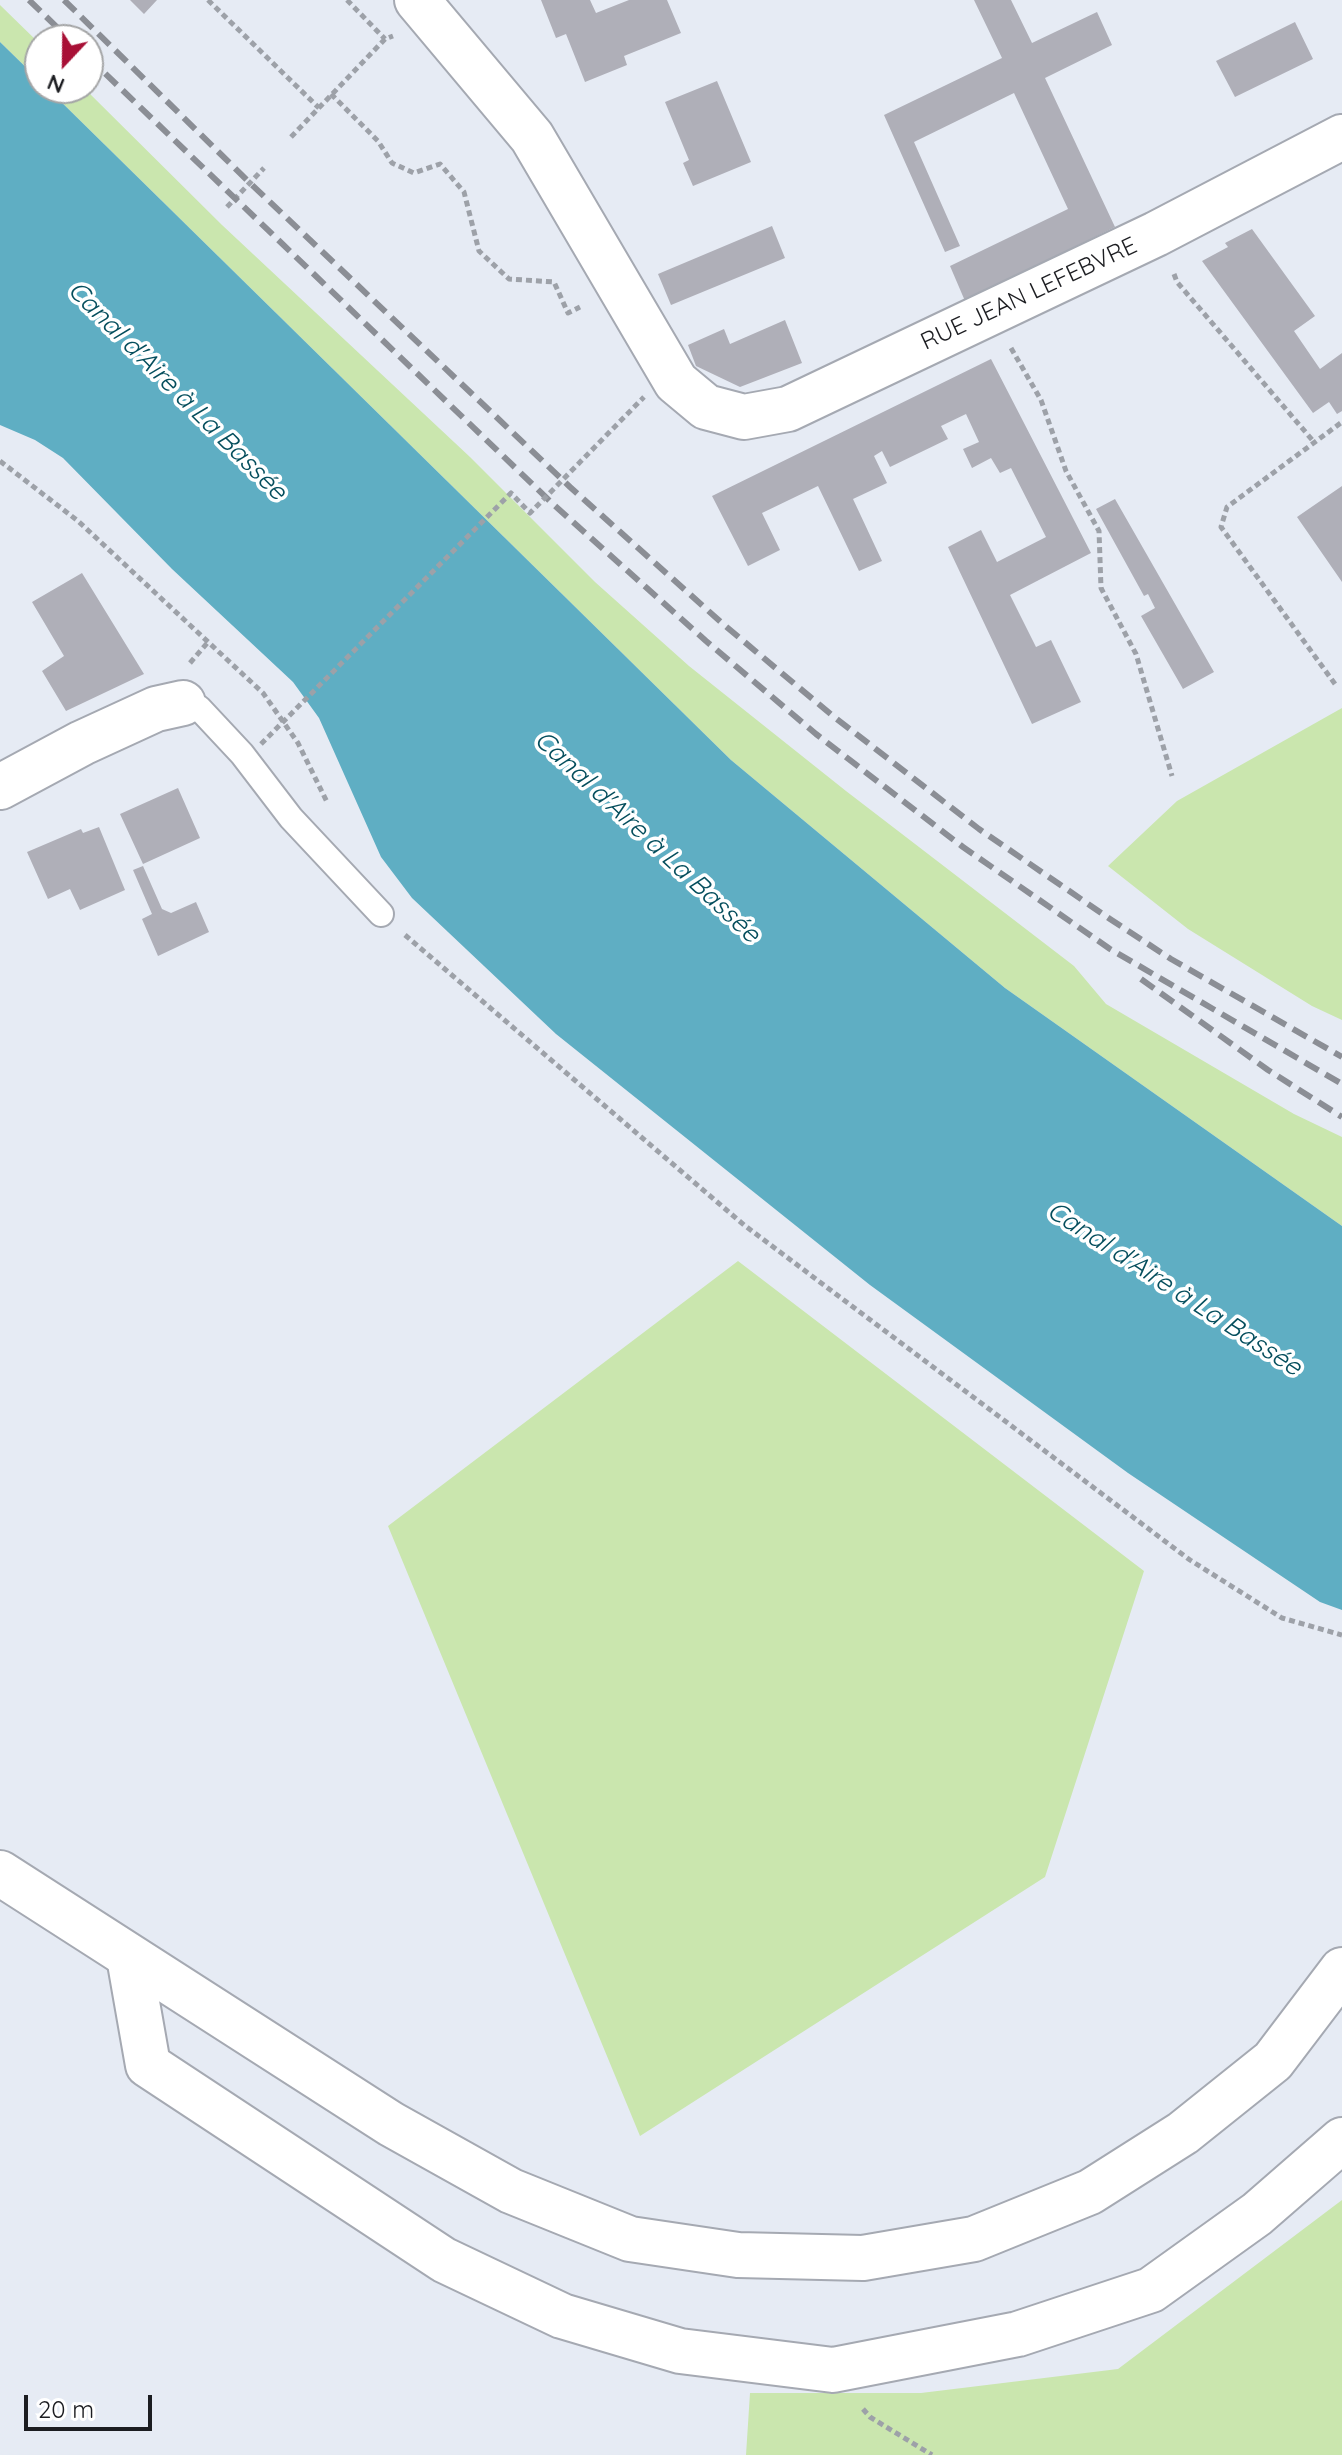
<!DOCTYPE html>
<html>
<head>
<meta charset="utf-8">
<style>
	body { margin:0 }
	#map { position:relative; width:1342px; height:2455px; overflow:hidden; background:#e6ebf4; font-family:Quicksand,sans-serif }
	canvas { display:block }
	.north { position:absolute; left:24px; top:24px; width:80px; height:80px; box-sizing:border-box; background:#fff; border:2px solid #a4a5a6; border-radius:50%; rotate:202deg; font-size:22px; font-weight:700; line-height:32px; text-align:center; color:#1c1d21 }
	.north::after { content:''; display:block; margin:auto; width:28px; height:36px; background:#a81036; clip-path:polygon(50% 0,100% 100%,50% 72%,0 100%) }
	.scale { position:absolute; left:24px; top:2395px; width:128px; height:36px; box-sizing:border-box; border:4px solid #1c1d21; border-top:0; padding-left:10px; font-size:24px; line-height:28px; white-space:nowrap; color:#1c1d21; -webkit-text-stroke:6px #fff; paint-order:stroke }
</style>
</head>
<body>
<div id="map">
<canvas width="1342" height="2455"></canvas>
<div class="north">N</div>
<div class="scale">20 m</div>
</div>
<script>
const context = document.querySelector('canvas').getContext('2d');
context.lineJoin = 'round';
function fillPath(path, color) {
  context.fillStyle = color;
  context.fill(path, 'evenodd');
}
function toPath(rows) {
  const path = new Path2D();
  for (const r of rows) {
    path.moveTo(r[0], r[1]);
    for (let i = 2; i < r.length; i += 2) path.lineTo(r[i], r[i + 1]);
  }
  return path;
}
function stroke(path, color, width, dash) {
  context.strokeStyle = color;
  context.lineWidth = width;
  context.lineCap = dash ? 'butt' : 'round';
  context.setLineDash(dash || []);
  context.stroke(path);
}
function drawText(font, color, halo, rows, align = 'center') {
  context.font = font + ' Quicksand,sans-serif';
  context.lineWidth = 7;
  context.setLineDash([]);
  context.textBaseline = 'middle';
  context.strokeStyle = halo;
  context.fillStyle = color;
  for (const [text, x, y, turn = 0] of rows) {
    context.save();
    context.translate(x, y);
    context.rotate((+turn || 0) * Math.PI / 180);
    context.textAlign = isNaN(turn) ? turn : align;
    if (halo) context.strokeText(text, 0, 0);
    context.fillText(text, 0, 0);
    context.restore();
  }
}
const green = toPath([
	[0,5,40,44,40,81,0,42],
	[47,88,84,88,222,225,470,457,595,582,689,666,846,791,1074,966,1106,1004,1294,1114,1342,1137,1342,1226,1005,988,731,760],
	[1342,708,1342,1020,1312,1006,1188,929,1108,866,1177,801],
	[738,1261,1144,1571,1045,1877,640,2136,388,1526],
	[1342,2200,1342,2455,746,2455,750,2393,921,2393,1118,2369]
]);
const water = toPath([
	[0,42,40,81,40,88,47,88,731,760,1005,988,1342,1226,1342,1610,1320,1602,1128,1473,870,1285,556,1034,412,898,381,857,319,718,293,682,172,569,63,458,35,440,0,425]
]);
const building = toPath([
	[130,0,157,0,144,14],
	[541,0,590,0,596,13,629,0,667,0,681,33,624,56,627,65,585,82,566,34,556,38],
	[974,0,1011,0,1032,43,1097,12,1112,45,1045,78,1115,227,965,301,950,266,1068,209,1014,93,914,142,960,246,945,252,884,115,1002,58],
	[1295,22,1313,59,1235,97,1216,61],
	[717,81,751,162,693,186,683,163,689,160,665,102],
	[772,226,785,258,671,305,658,274],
	[1252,229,1315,316,1294,331,1320,369,1342,353,1342,411,1337,414,1329,402,1313,413,1202,261,1228,247,1225,243],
	[785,320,802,363,740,387,696,366,688,345,724,329,730,344],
	[991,359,1091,553,1010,595,1036,647,1051,640,1081,702,1032,724,948,547,981,530,997,562,1046,537,1011,468,1000,473,991,458,972,468,963,449,979,442,966,414,941,426,948,439,890,467,882,451,874,456,887,483,853,499,882,561,859,571,818,486,762,513,780,550,748,566,712,496],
	[1342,486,1342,582,1297,517],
	[1115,499,1214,672,1183,689,1141,616,1155,608,1148,594,1144,596,1096,509],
	[82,573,144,674,66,711,42,671,64,656,32,602],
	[178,788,200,838,143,864,120,814],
	[99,827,125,890,80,910,70,889,48,899,27,852,81,829,83,833],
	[143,866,162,909,171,913,196,902,209,932,158,956,142,919,152,914,133,870]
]);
const path = toPath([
	[208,0,319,108],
	[347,0,385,39],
	[331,94,378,141,392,163,414,173,440,164,464,192,479,251,509,279,554,282,568,313,580,307],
	[291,137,385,39,393,36],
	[227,207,264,168],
	[1174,274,1177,282,1314,442],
	[1011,348,1041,400,1066,471,1099,531,1101,588,1136,654,1172,776],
	[0,461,78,521,263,693,298,743,328,804],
	[190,663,208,642],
	[1335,684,1221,527,1227,507,1342,422],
	[405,935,744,1225,1190,1560,1282,1618,1342,1635],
	[863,2409,870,2417,932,2455]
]);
const service = toPath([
	[183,703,199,708,242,754,291,818,381,914]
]);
const minor = toPath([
	[0,787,82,743,156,709,183,703],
	[129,1957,148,2065,444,2260,562,2316,680,2351,833,2370,1018,2334,1151,2290,1257,2214,1342,2140]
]);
const tertiary = toPath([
	[417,0,532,137,676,382,706,407,744,417,788,409,1156,234,1342,137],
	[0,1873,391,2124,511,2191,630,2239,738,2255,863,2258,974,2239,1090,2192,1183,2133,1273,2061,1342,1970]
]);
const rail = toPath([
	[29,0,70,40],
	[64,0,250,183,570,487,723,624,833,716,979,829,1110,919,1171,959,1342,1057],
	[88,57,554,505,706,641,816,734,963,847,1110,949,1342,1084],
	[1141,979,1268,1070,1342,1117]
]);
const pathBridge = toPath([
	[261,744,511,493,530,513,644,397]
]);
const streetNames = [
	["RUE JEAN LEFEBVRE",1029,294,-25]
];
const waterNames = [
	["Canal d'Aire à La Bassée",177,391,45],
	["Canal d'Aire à La Bassée",647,837,43],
	["Canal d'Aire à La Bassée",1174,1289,33]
];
fillPath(green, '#cae6ae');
fillPath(water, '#5faec3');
fillPath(building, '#afafb8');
stroke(service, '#a5a9b2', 28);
stroke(minor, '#a5a9b2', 48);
stroke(tertiary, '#a5a9b2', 48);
stroke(path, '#9da1a8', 5, [6, 4]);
stroke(service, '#fff', 24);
stroke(minor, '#fff', 44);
stroke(tertiary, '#fff', 44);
stroke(rail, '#8b8e95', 6, [16, 8]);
stroke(pathBridge, '#9da1a8', 5, [6, 4]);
drawText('24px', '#1c1d21', '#fff', streetNames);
drawText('italic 26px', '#054e5d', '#fff', waterNames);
</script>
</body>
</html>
